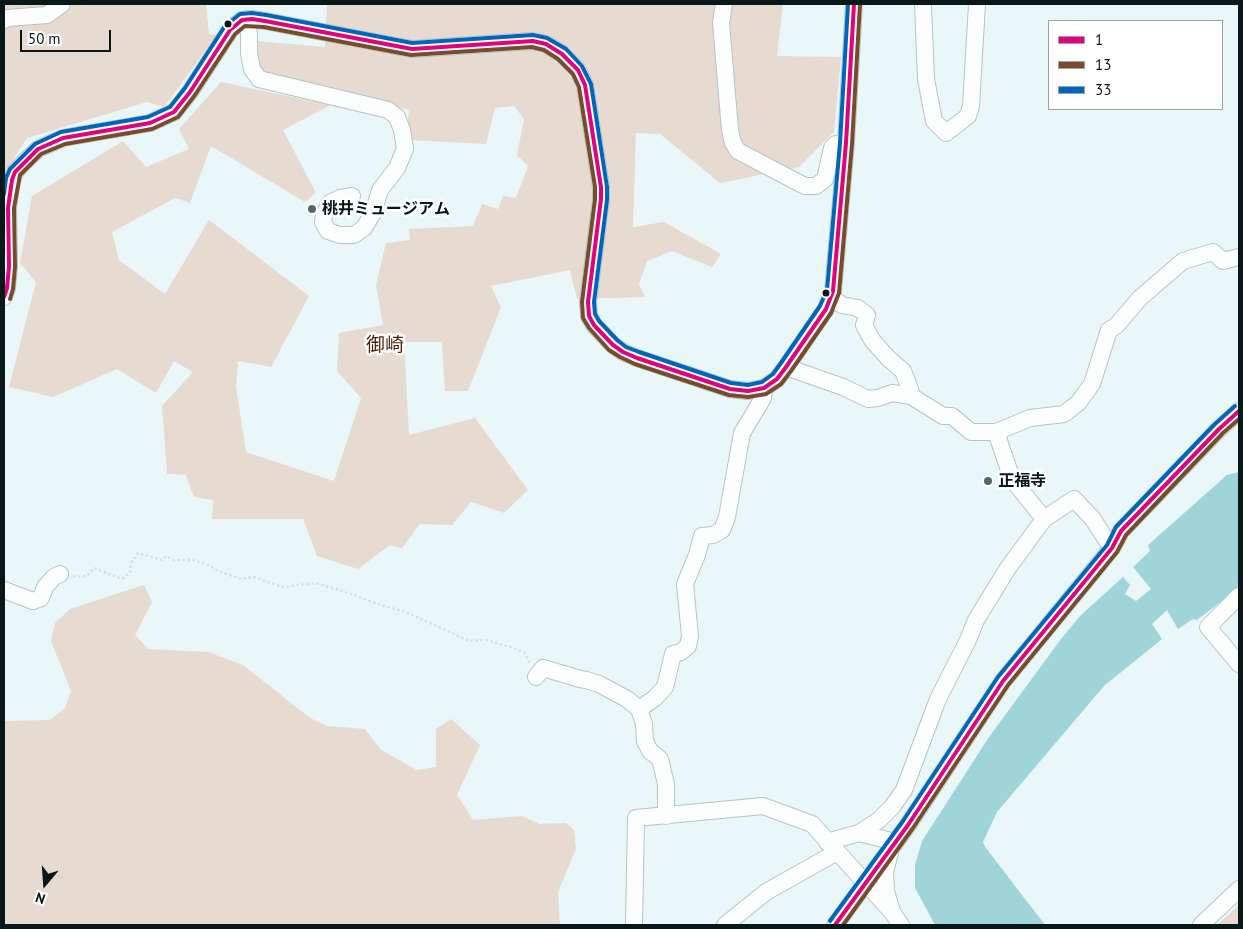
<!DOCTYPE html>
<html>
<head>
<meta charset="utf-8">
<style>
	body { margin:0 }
	#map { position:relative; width:1243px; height:929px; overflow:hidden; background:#e9f7f8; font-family:"PT Sans",sans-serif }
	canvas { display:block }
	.frame { position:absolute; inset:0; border:5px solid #081819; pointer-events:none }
	.legend { position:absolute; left:1048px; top:20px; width:175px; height:90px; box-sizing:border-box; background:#fff; border:1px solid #9ca3a3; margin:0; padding:6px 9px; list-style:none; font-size:15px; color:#081819 }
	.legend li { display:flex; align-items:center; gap:10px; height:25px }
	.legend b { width:25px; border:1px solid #9ca3a3 }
	.north { position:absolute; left:20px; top:859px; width:50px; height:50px; -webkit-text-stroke:4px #fff; paint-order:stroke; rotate:198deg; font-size:14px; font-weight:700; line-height:20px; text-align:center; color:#081819 }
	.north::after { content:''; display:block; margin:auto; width:18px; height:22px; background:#081819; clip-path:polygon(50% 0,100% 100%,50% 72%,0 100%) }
	.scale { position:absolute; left:20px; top:30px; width:91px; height:22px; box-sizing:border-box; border:2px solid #081819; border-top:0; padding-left:6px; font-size:15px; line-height:18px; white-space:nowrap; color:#081819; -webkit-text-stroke:4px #fff; paint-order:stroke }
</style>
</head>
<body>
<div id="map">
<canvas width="1243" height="929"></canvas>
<div class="frame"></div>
<ul class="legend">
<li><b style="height:6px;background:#e5007d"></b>1</li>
<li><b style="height:6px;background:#7a4b2a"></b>13</li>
<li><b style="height:6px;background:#0065bd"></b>33</li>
</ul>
<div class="north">N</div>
<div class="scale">50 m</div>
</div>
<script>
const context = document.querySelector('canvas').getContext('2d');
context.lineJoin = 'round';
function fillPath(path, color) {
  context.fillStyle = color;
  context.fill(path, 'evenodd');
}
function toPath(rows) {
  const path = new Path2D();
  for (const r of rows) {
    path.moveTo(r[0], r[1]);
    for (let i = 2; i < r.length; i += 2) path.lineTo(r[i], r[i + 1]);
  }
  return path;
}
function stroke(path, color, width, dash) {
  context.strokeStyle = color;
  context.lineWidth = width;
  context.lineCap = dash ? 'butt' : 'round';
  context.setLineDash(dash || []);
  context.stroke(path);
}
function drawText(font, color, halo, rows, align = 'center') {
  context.font = font + ' "PT Sans","Noto Sans JP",sans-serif';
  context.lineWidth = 5;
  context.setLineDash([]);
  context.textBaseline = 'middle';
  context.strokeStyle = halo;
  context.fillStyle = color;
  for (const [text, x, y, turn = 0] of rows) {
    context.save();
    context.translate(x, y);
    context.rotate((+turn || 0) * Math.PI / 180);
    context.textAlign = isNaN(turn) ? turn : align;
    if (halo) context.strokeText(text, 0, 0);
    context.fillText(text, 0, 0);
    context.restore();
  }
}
const green = toPath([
	[4,4,82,4,85,6,85,4,206,4,209,34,217,35,164,107,147,102,27,138,4,173],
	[327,4,783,4,777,56,841,57,834,132,799,167,720,183,660,134,636,133,633,227,664,222,721,254,712,267,672,251,647,261,639,284,645,297,577,299,570,270,491,286,501,307,468,391,445,391,442,342,404,342,409,435,475,418,528,490,504,513,471,502,452,525,420,524,402,548,390,545,358,569,317,556,303,519,212,519,213,500,194,497,186,475,167,474,162,406,193,372,174,361,156,393,117,369,53,397,9,387,36,282,20,263,32,196,123,141,146,167,189,149,179,129,221,82,331,105,283,130,316,193,305,202,211,146,190,203,175,198,112,232,119,260,165,294,209,220,309,296,271,367,238,361,236,386,246,452,334,481,361,398,337,371,339,333,383,325,376,285,386,243,410,240,409,229,473,226,482,204,498,209,503,196,516,198,528,166,517,155,524,119,514,106,495,108,486,144,406,140,409,110,259,74,256,41,325,47],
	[144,585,152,602,135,635,148,649,208,652,243,665,310,718,327,726,365,729,381,750,417,770,436,767,436,729,451,719,480,745,457,795,473,820,522,816,539,824,566,823,574,830,576,849,558,892,560,925,4,925,4,721,50,720,65,708,71,691,51,641,55,623,70,609],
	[1239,905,1239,925,1217,925]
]);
const water = toPath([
	[1239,472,1239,588,1197,620,1193,619,1178,629,1167,610,1152,624,1162,639,1104,686,997,812,983,842,986,848,1045,925,935,925,915,888,915,865,922,841,989,737,1061,639,1080,616,1123,577,1130,585,1125,594,1136,601,1151,589,1133,567,1150,551,1148,545,1227,475]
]);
const path = toPath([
	[73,577,87,576,94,568,122,579,130,573,131,563,138,553,162,560,166,556,174,560,192,560,209,565,218,571,241,579,254,577,282,587,316,583,342,591,384,606,406,612,469,641,487,640,513,648,525,653,530,664]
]);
const minor = toPath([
	[724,4,721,23,730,130,733,143,738,151,799,183,805,186,816,186,825,179,832,148,836,144,846,143],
	[923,4,926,79,934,121,946,133,968,116,971,106,977,4],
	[247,19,249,34,249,54,252,69,259,79,388,110,397,117,402,130,405,149,397,168,380,190,373,213,364,228,354,235,340,235,328,231,323,222,324,215,330,203,340,198,352,196],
	[4,20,7,18,47,15,62,4],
	[4,297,7,288,9,266,8,208,12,180,15,172,22,164,38,149,63,138,150,123,174,112,190,92,230,30,242,20,252,19,265,21,412,49,533,41,546,44,562,54,578,70,585,85,601,187,601,199,588,302,589,316,594,325,613,345,623,352,637,358,730,389,748,391,764,388,777,379,786,367,826,309,833,291,846,143,854,4],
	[831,297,842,305,858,308,867,315,864,325,872,340,888,358,903,371,910,389,911,396],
	[786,367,843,387,868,399,878,398,892,393,911,396,943,416,952,416,971,432,996,432,1030,418,1064,414,1078,403,1092,384,1109,330,1116,326,1140,298,1183,261,1213,252,1223,261,1239,257],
	[996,432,1012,479,1044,519],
	[4,590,33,601,41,598,45,587,54,577,60,574],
	[1239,596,1208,627,1239,664],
	[536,677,543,668,580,679,586,680,599,684,627,699,639,709,644,724,645,741,650,751,660,759,666,784,666,816],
	[639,709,655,698,665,687,673,654,681,652,688,646,690,636,685,584,697,555,702,536,713,535,722,530,727,517,742,433,763,398,764,388],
	[859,833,879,820,892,807,904,790,938,699,968,640,976,620,1008,568,1044,519,1074,499,1092,518,1112,548],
	[827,842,859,833,895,842],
	[890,853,885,872,886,891,892,912,901,925],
	[634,925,636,818,763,806,812,824,892,912],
	[725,925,766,892,837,852],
	[835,925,908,825,1003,681,1112,548,1121,531,1219,429,1239,411],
	[1201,925,1239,889]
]);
const bus1 = toPath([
	[4,297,7,288,9,266,8,208,12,180,15,172,38,149,63,138,150,123,174,112,190,92,230,30,242,20,252,19,265,21,412,49,533,41,546,44,562,54,578,70,585,85,601,187,601,199,588,302,589,316,594,325,613,345,623,352,637,358,730,389,748,391,764,388,777,379,786,367,826,309,833,291,846,143,854,4],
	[835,925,908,825,1003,681,1112,548,1121,531,1219,429,1239,411]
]);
const bus2 = toPath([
	[10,299,13,289,15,267,14,208,20,175,41,154,65,144,152,129,178,117,195,95,235,34,245,26,264,27,411,55,532,47,544,50,558,59,573,74,579,87,595,187,595,199,582,302,583,318,589,328,609,350,620,357,635,364,729,395,748,397,766,394,781,384,791,371,831,313,839,293,852,144,860,4],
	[843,925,913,828,1008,685,1117,552,1126,535,1223,433,1239,419]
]);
const bus3 = toPath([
	[4,194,6,178,10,169,35,144,61,132,148,117,170,107,185,88,225,26,240,14,252,13,266,15,412,43,533,35,547,38,566,49,582,66,591,84,607,187,607,200,594,302,595,314,599,321,617,340,626,347,639,352,731,383,748,385,762,382,773,374,781,363,820,306,827,290,840,143,848,4],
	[830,921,903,821,998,677,1107,545,1116,527,1214,425,1235,406]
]);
const markers = [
	[228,24,4.5,"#081819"],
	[312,209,5,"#576667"],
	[826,293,4.5,"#081819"],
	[988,481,5,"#576667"]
];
const poiNames = [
	["桃井ミュージアム",322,209],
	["正福寺",998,481]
];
const quarterNames = [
	["御崎",385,346]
];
fillPath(green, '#e7dad0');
fillPath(water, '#9fd5d9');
stroke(minor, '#b6c4c5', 18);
stroke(path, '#dbdfdf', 2.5, [2.5, 2.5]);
stroke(minor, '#fcfefe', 16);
stroke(bus1, '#e5007d', 4);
stroke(bus2, '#7a4b2a', 4);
stroke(bus3, '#0065bd', 4);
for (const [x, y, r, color] of markers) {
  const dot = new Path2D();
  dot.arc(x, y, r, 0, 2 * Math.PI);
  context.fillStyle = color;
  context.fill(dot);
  stroke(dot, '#fff', 2);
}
drawText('bold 16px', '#081819', '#fff', poiNames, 'left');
drawText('19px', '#4c1f00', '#fff', quarterNames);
</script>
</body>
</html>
